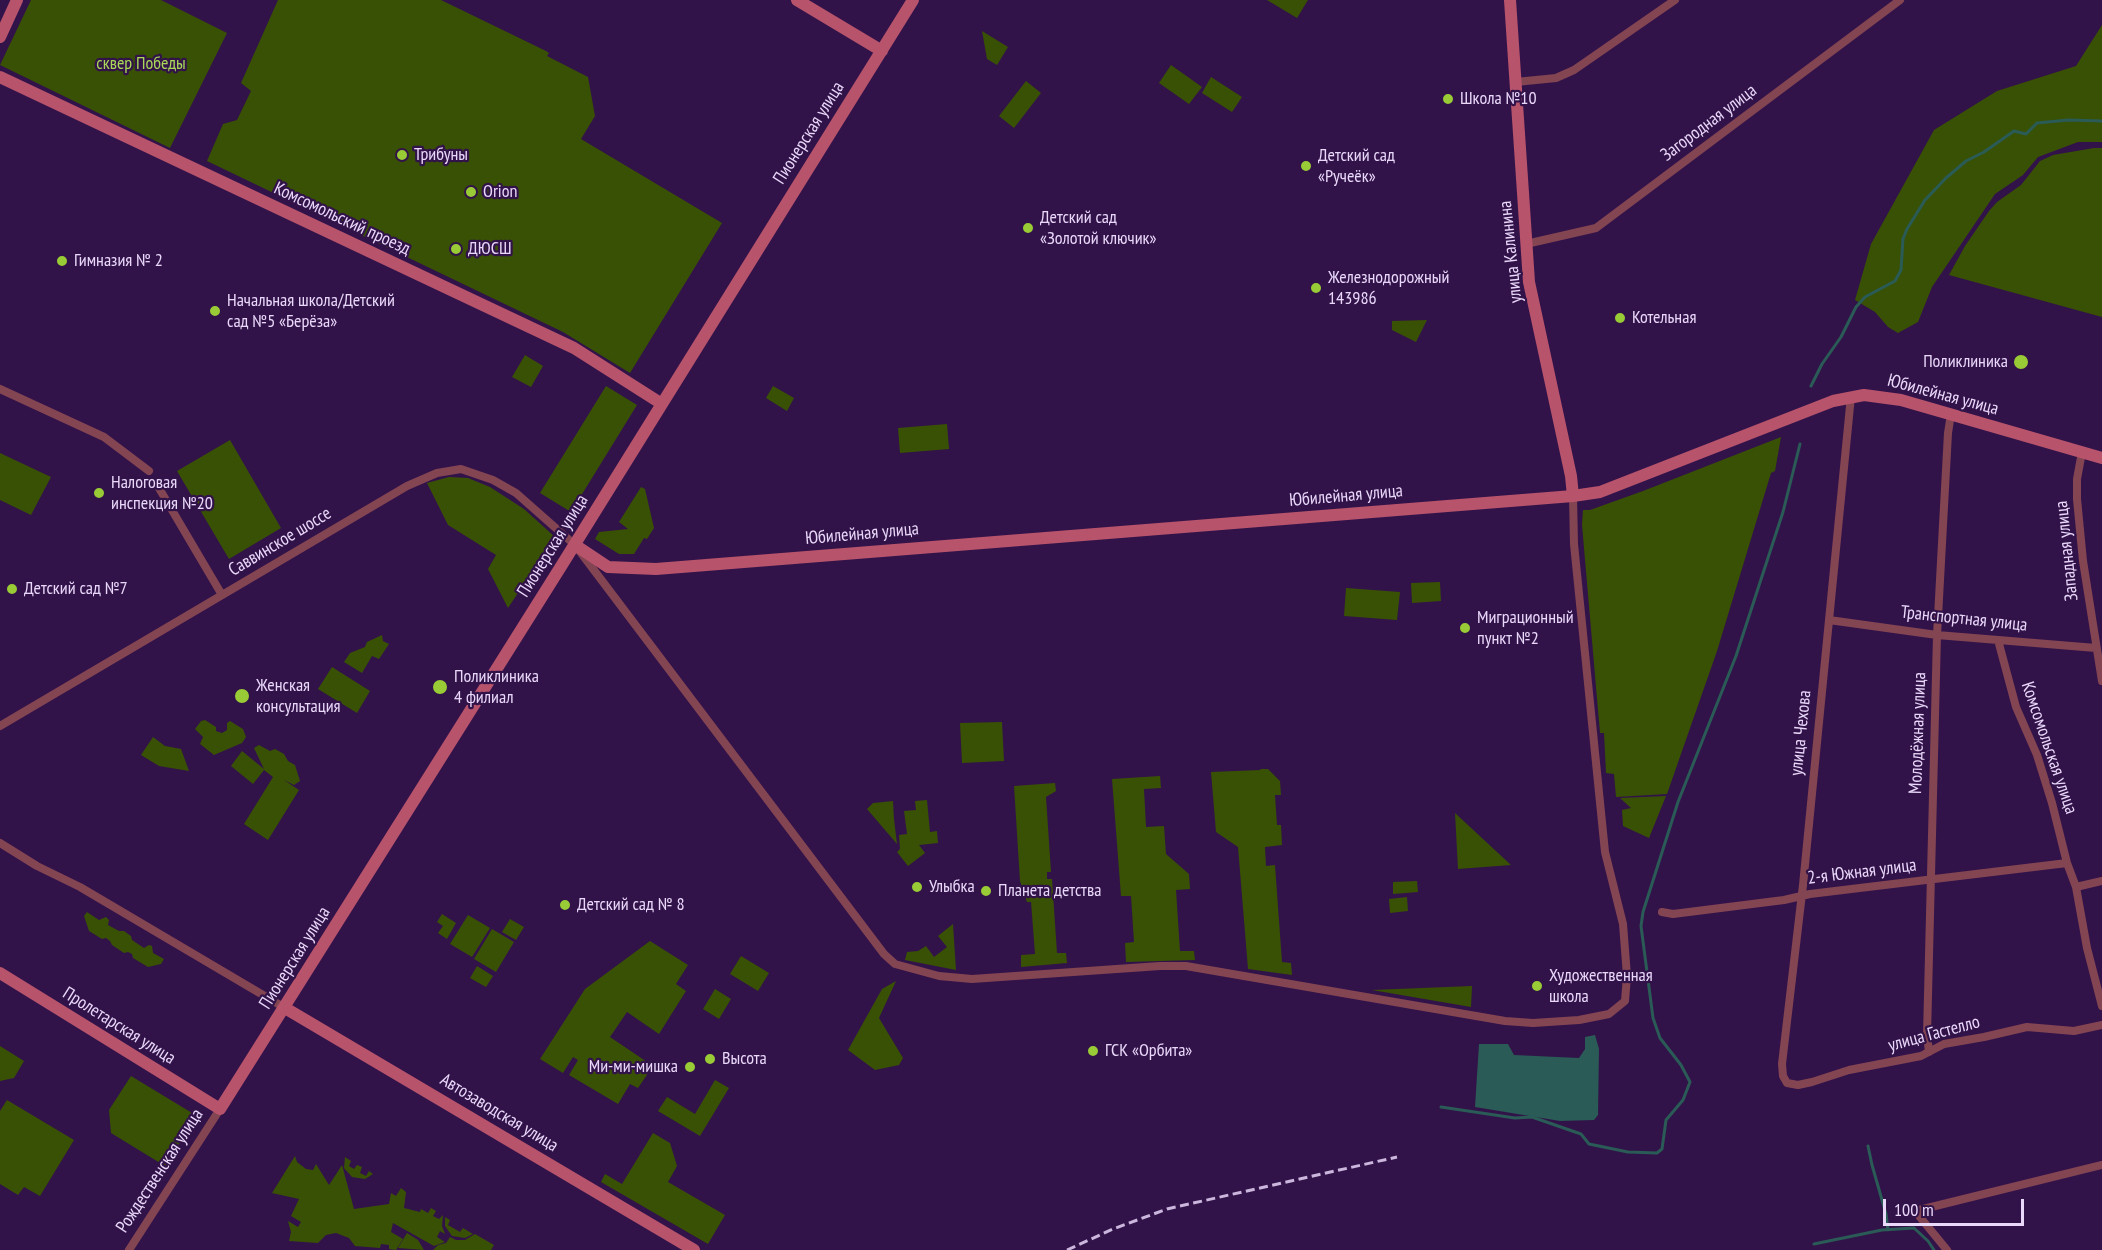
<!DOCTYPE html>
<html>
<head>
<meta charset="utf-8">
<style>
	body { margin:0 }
	#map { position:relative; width:2102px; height:1250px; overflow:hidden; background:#321349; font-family:"PT Sans Narrow",sans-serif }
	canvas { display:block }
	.scale { position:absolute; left:1883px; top:1199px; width:141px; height:27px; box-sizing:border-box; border:3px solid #e9d8fa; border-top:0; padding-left:8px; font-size:18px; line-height:21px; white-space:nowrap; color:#e9d8fa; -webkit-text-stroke:4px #321349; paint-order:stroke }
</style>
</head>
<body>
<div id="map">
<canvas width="2102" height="1250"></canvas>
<div class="scale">100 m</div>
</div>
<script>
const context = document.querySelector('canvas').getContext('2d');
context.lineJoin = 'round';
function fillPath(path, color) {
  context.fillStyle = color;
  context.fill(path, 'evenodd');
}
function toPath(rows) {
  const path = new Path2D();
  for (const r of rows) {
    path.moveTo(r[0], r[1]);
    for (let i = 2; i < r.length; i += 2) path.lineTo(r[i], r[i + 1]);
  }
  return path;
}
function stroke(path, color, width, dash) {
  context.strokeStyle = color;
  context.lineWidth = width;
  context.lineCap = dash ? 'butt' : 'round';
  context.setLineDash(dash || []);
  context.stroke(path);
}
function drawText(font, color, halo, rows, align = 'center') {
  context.font = font + ' "PT Sans Narrow",sans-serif';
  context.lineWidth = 4.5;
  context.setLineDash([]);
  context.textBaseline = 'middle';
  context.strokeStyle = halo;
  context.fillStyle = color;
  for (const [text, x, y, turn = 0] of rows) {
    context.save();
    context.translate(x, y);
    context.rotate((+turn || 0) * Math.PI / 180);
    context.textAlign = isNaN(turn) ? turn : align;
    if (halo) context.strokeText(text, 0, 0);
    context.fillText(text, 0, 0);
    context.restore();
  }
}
const green = toPath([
	[31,0,161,0,227,33,170,148,0,65],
	[278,0,441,0,546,51,549,53,547,56,588,77,595,116,581,139,722,223,630,373,563,332,207,161,223,124,237,120,251,91,241,83],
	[1267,0,1308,0,1297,18],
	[2102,25,2102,142,2078,142,2038,157,2023,175,1995,194,1932,287,1918,322,1898,333,1888,327,1875,312,1855,300,1871,244,1934,130,1997,91,2076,66],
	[982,31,1008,47,997,65,987,59],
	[1171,65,1202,87,1189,104,1159,83],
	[1211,77,1242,97,1232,112,1202,93],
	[1026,81,1041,93,1014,128,999,116],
	[2094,148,2102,148,2102,317,1949,275,1965,246,1989,211,1997,202,2021,185,2040,161,2053,155],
	[1427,320,1416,342,1392,330,1392,321],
	[525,355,543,366,531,387,512,377],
	[606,386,637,405,571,512,540,493],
	[773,386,794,398,787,411,766,398],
	[947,424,949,449,900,453,898,428],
	[1781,437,1775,471,1771,473,1717,651,1667,794,1616,797,1614,774,1606,773,1604,733,1600,733,1582,525,1583,510,1590,510,1643,491],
	[230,440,281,528,229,559,177,471],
	[0,453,51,477,31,515,0,500],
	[449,477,468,478,490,487,524,509,555,537,508,608,488,569,496,555,448,525,427,483],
	[641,487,645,489,654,528,647,539,644,538,634,554,619,554,595,539,599,532,628,529,619,522],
	[1440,582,1441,601,1412,603,1411,583],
	[1346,588,1400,592,1397,620,1344,616],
	[382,635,383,641,389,644,379,659,372,656,362,673,344,662,350,653,365,647,367,642],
	[332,667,370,691,357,713,318,689],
	[205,720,216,727,216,731,222,733,227,730,227,723,230,721,243,729,246,737,242,743,214,755,200,744,203,737,195,729,201,721],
	[1002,722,1004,761,962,763,960,723],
	[153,737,165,746,181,749,189,771,159,766,141,755],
	[259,745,270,751,275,749,284,754,288,761,295,765,300,781,294,785,284,780,299,790,268,840,244,824,273,777,264,770,253,784,231,766,242,751,264,769,254,748],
	[1261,769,1268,769,1280,781,1281,795,1275,795,1277,825,1281,825,1282,845,1265,847,1266,866,1275,865,1282,962,1291,963,1292,975,1248,969,1238,847,1216,832,1211,772,1260,770],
	[1160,776,1161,788,1144,789,1146,827,1164,826,1166,854,1189,874,1190,889,1176,890,1180,951,1194,951,1195,960,1126,962,1125,943,1134,942,1131,896,1121,896,1112,779],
	[1055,783,1056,791,1046,797,1051,872,1047,872,1047,879,1052,879,1057,953,1066,953,1067,963,1021,967,1021,955,1035,954,1031,902,1027,902,1020,881,1014,786],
	[1666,796,1649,838,1623,826,1622,810,1631,808,1620,798],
	[927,800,930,832,937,831,938,843,919,845,925,853,908,866,897,852,900,849,899,835,907,834,904,811,916,810,915,801],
	[893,801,894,819,897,844,867,809,873,803],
	[1455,813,1511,865,1458,869],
	[1417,881,1418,892,1393,894,1393,882],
	[1407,897,1408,911,1390,913,1389,899],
	[87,912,99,920,106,917,109,920,108,925,119,931,124,931,131,936,132,940,144,948,149,945,152,946,153,953,164,959,161,964,148,967,133,958,132,954,128,952,124,953,112,945,110,941,106,938,102,939,89,931,84,916],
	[442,914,456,923,447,939,438,933,443,926,437,922],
	[468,915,490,928,472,957,450,944],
	[510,919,524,927,516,940,502,932],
	[953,924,956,970,905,960,907,952,918,951,926,946,934,957,947,947,938,936],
	[492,929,514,942,496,972,474,959],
	[650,941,688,965,676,984,686,991,659,1034,627,1012,610,1037,653,1066,638,1088,630,1084,618,1104,569,1075,578,1060,573,1057,563,1073,540,1059,585,989],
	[741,956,769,973,758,991,730,974],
	[477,966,493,976,486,987,470,978],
	[896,981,879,1018,903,1058,899,1065,875,1070,848,1050,882,989],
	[1472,986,1471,1007,1372,990],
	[715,989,731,999,719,1019,703,1009],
	[0,1046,24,1061,14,1078,0,1081],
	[131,1076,197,1116,165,1166,111,1133,109,1110],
	[715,1080,729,1088,700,1136,658,1111,667,1097,695,1114],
	[7,1100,74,1140,40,1196,24,1187,18,1195,0,1184,0,1111],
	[653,1133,670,1143,677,1166,668,1182,725,1215,708,1244,601,1182,605,1174,622,1184],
	[295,1156,297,1162,306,1169,313,1170,316,1164,329,1185,342,1165,354,1209,389,1204,391,1193,396,1196,401,1188,406,1192,404,1208,420,1212,421,1209,428,1213,431,1208,436,1211,433,1216,439,1219,443,1215,442,1226,445,1234,440,1231,437,1237,445,1242,434,1246,393,1223,391,1232,403,1239,396,1250,389,1249,389,1245,381,1244,380,1248,355,1246,349,1238,336,1233,326,1235,318,1243,289,1241,291,1232,288,1221,298,1227,301,1222,291,1216,299,1199,272,1193],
	[345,1157,351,1161,349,1166,354,1169,357,1165,362,1167,360,1173,366,1176,369,1171,373,1174,365,1179,352,1177,344,1168],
	[445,1217,450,1220,448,1225,460,1232,463,1228,473,1234,465,1238,452,1236,445,1226],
	[407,1233,418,1240,424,1250,398,1248],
	[475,1234,494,1245,491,1250,433,1250,438,1245,446,1243,450,1237,456,1240,465,1240]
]);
const water = toPath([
	[1595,1035,1599,1049,1598,1115,1594,1120,1560,1121,1475,1107,1479,1044,1508,1044,1514,1055,1579,1058,1585,1049,1585,1037]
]);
const stream = toPath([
	[1811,386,1822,364,1841,337,1856,307,1865,297,1895,281,1901,270,1903,239,1907,229,1925,200,1946,178,1966,161,1984,152,2014,131,2026,134,2037,123,2068,120,2102,121],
	[1441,1107,1515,1118,1532,1117,1581,1134,1589,1144,1628,1152,1657,1153,1662,1149,1666,1120,1683,1100,1690,1082,1681,1065,1660,1038,1653,1018,1641,926,1643,912,1678,802,1736,656,1783,512,1800,444],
	[1868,1146,1872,1165,1886,1214,1888,1230],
	[1814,1244,1882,1230,1914,1228,1928,1241,1934,1250]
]);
const street = toPath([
	[1516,82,1556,78,1574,70,1675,0],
	[1526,244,1596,228,1900,0],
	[0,389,104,437,149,471],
	[1851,396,1803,885,1782,1064,1783,1076,1787,1083,1798,1085,1812,1082,1849,1070,1921,1056,1944,1044,1984,1037,2027,1027,2074,1031,2102,1025],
	[2082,452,2077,479,2077,499,2083,561,2102,681],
	[156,483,222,595],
	[1829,620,1937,635,2096,648],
	[1998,640,2016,707,2037,755,2052,803,2067,863,2076,887,2087,948,2102,1006],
	[0,726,407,486,437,473,461,469,493,480,516,493,575,545,884,954,895,964,939,976,972,979,1160,966,1186,966,1505,1021,1533,1023,1579,1020,1609,1014,1625,1001,1627,976,1623,924,1605,852,1574,544,1573,496],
	[0,843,37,866,80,887,285,1008],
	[2076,887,2102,881],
	[1662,912,1673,914,1784,900,1810,894,2067,863],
	[1929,1052,1927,1035,1937,635,1948,433,1951,414],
	[129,1250,220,1109],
	[1947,1250,1915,1211,2102,1165]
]);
const secondary = toPath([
	[797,0,882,51],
	[1510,0,1529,282,1571,476,1573,496],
	[0,37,17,0],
	[0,77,574,348,662,404],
	[575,545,608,567,656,569,1573,496,1600,492,1833,401,1864,395,1901,400,2102,458],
	[0,973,220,1109,560,568,913,0],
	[285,1008,694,1250]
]);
const rail = toPath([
	[1067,1250,1113,1229,1167,1209,1397,1157]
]);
const markers = [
	[1448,99,6,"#99cb36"],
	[402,155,6,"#99cb36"],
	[1306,166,6,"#99cb36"],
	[471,192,6,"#99cb36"],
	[1028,228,6,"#99cb36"],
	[456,249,6,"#99cb36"],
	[62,261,6,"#99cb36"],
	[1316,288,6,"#99cb36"],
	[215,311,6,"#99cb36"],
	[1620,318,6,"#99cb36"],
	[2021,362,8,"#99cb36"],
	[99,493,6,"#99cb36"],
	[12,589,6,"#99cb36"],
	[1465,628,6,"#99cb36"],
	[440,687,8,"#99cb36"],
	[242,696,8,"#99cb36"],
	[917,887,6,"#99cb36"],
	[986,891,6,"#99cb36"],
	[565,905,6,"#99cb36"],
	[1537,986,6,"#99cb36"],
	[1093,1051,6,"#99cb36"],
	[710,1059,6,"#99cb36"],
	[690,1067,6,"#99cb36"]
];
const parkNames = [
	["сквер Победы",141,64]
];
const poiNames = [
	["Школа №10",1460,99],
	["Трибуны",414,155],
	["Детский сад",1318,156],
	["«Ручеёк»",1318,177],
	["Orion",483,192],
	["Детский сад",1040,218],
	["«Золотой ключик»",1040,239],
	["ДЮСШ",468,249],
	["Гимназия № 2",74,261],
	["Железнодорожный",1328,278],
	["143986",1328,299],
	["Начальная школа/Детский",227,301],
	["сад №5 «Берёза»",227,322],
	["Котельная",1632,318],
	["Поликлиника",2008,362,"right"],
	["Налоговая",111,483],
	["инспекция №20",111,504],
	["Детский сад №7",24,589],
	["Миграционный",1477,618],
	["пункт №2",1477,639],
	["Поликлиника",454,677],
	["4 филиал",454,698],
	["Женская",256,686],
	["консультация",256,707],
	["Улыбка",929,887],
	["Планета детства",998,891],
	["Детский сад № 8",577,905],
	["Художественная",1549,976],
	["школа",1549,997],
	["ГСК «Орбита»",1105,1051],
	["Высота",722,1059],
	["Ми-ми-мишка",678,1067,"right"]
];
const streetNames = [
	["Загородная улица",1709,123,-37],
	["Пионерская улица",809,133,-58],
	["Комсомольский проезд",342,219,25],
	["улица Калинина",1511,252,-96],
	["Юбилейная улица",1943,395,15],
	["Юбилейная улица",1346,496,-5],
	["Юбилейная улица",862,534,-5],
	["Саввинское шоссе",280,542,-31],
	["Пионерская улица",553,546,-58],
	["Западная улица",2067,551,-96],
	["Транспортная улица",1964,619,6],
	["улица Чехова",1801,733,-84],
	["Молодёжная улица",1918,733,-88],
	["Комсомольская улица",2049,748,71],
	["2-я Южная улица",1862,872,-7],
	["Пионерская улица",295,958,-58],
	["Пролетарская улица",119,1026,32],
	["улица Гастелло",1934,1034,-15],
	["Автозаводская улица",499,1113,31],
	["Рождественская улица",160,1171,-57]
];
fillPath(green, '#395104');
fillPath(water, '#2a5b56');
stroke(stream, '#2a5b56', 3);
stroke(street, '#844553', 8);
stroke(secondary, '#b8536c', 12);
stroke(rail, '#cbb7dd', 3, [9, 4.5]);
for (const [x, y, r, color] of markers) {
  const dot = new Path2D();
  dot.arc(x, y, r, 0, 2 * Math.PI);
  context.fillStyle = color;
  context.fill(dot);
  stroke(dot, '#321349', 2);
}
drawText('18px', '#a9d858', '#321349', parkNames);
drawText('18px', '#e9d8fa', '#321349', poiNames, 'left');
drawText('18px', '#e9d8fa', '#321349', streetNames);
</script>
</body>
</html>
